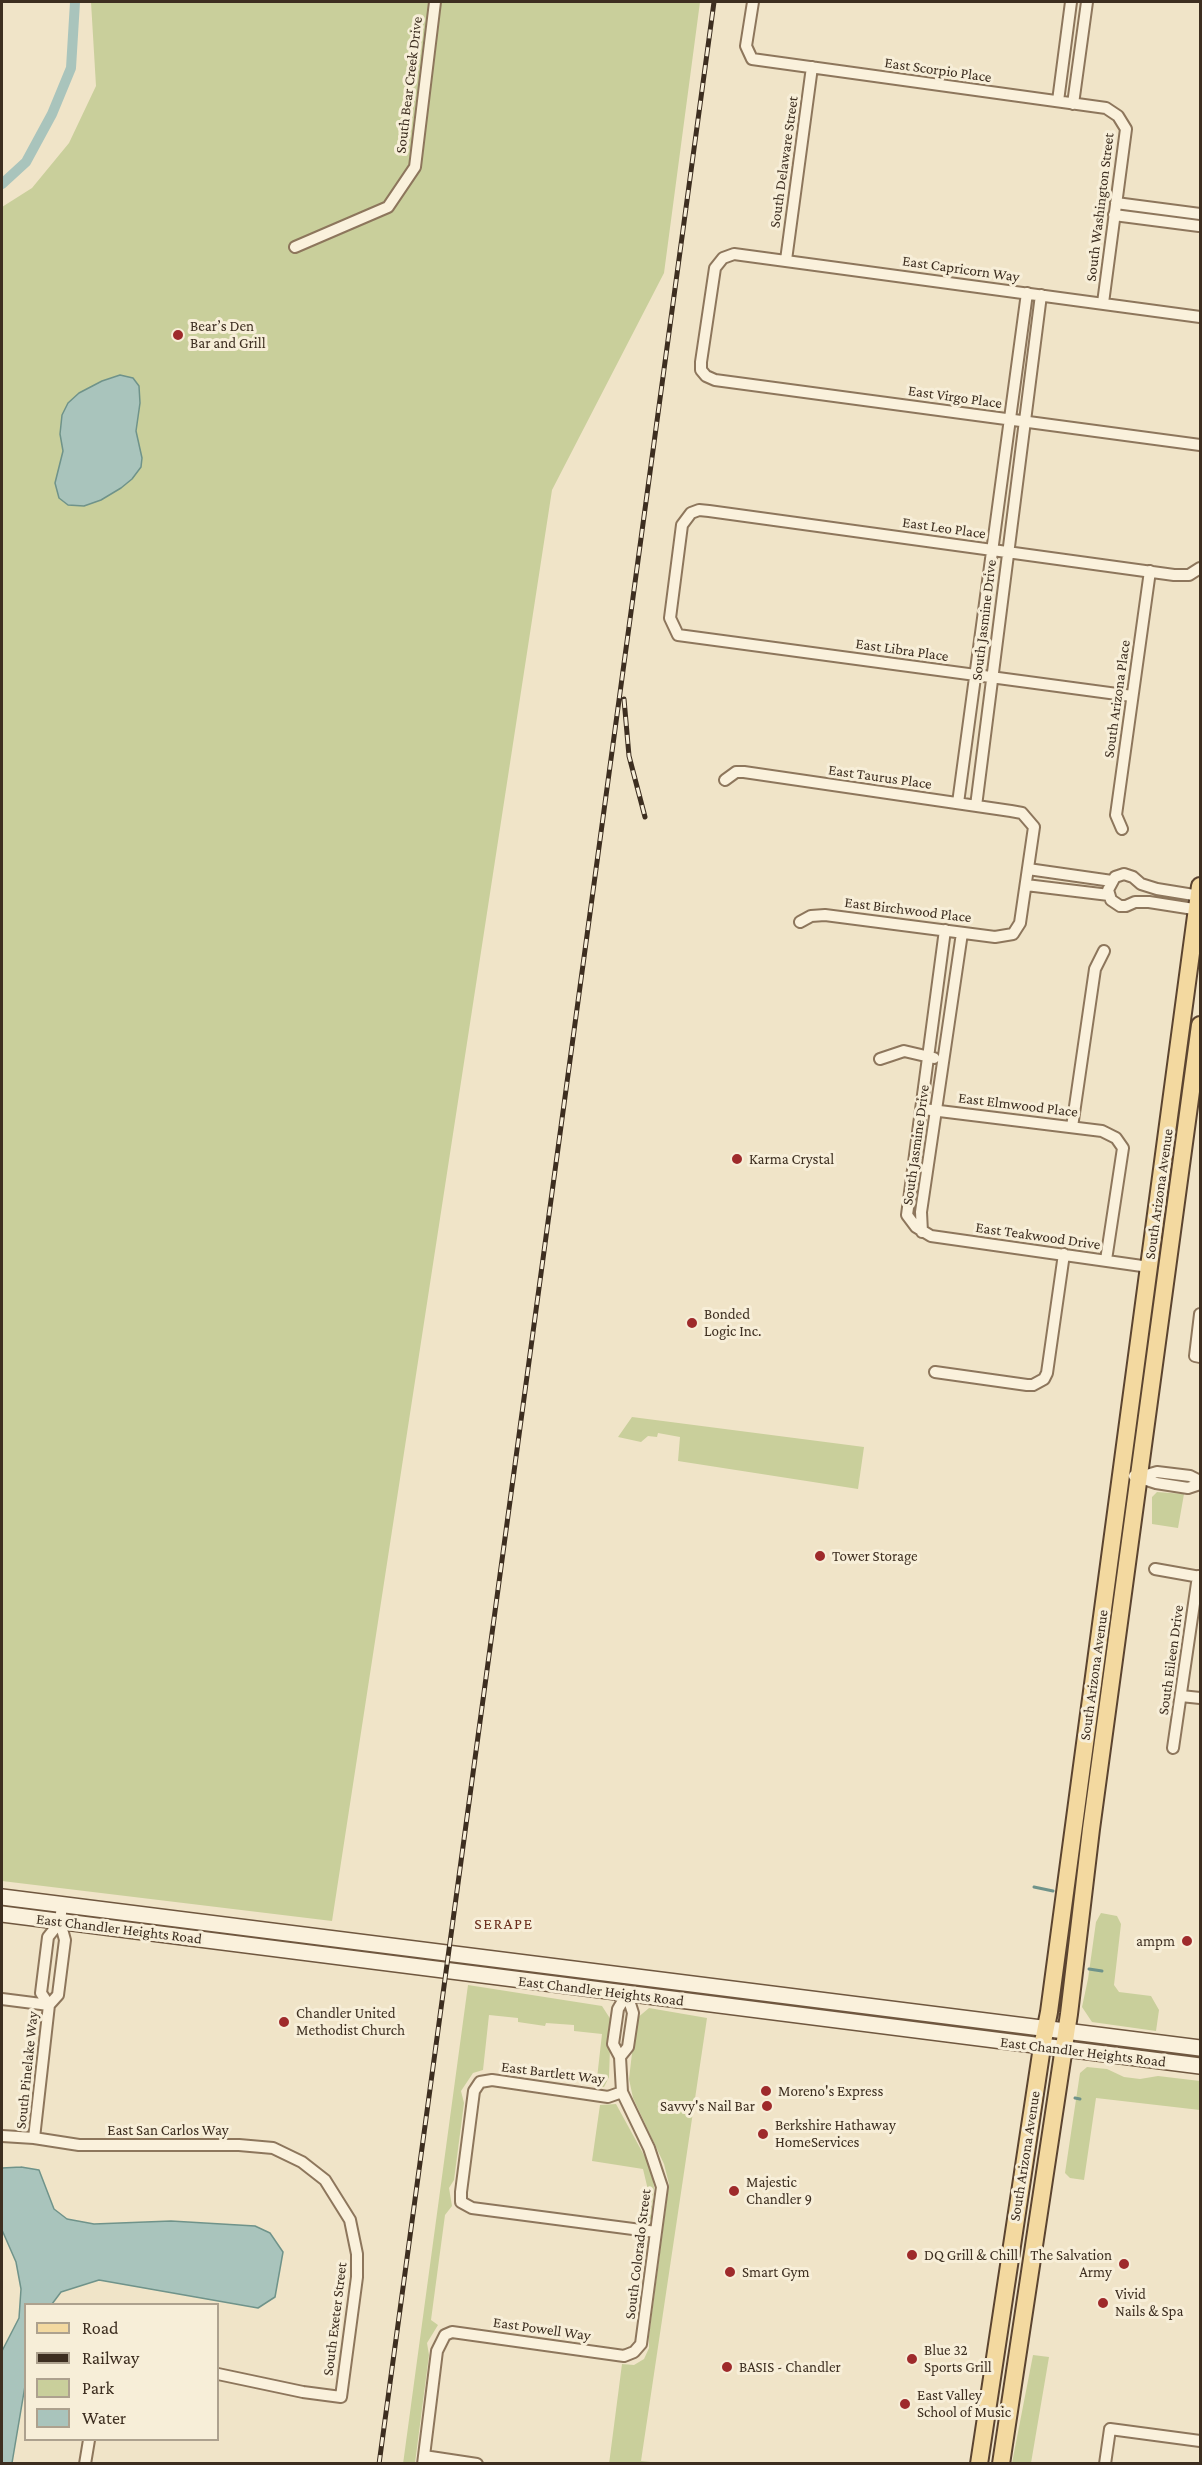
<!DOCTYPE html>
<html>
<head>
<meta charset="utf-8">
<style>
	body { margin:0 }
	#map { position:relative; width:1202px; height:2465px; overflow:hidden; background:#f0e4c8; font-family:"Crimson Pro",serif }
	canvas { display:block }
	.frame { position:absolute; inset:0; border:3px solid #3d2e20; pointer-events:none }
	.legend { position:absolute; left:24px; top:2303px; width:195px; height:138px; box-sizing:border-box; background:#f7eed8; border:2px solid #ada18e; margin:0; padding:8px 10px; list-style:none; font-size:18px; color:#3d2e20 }
	.legend li { display:flex; align-items:center; gap:12px; height:30px }
	.legend b { width:30px; border:2px solid #ada18e }
</style>
</head>
<body>
<div id="map">
<canvas width="1202" height="2465"></canvas>
<div class="frame"></div>
<ul class="legend">
<li><b style="height:8px;background:#f3d9a0"></b>Road</li>
<li><b style="height:8px;background:#3d2e20"></b>Railway</li>
<li><b style="height:16px;background:#c9cf9b"></b>Park</li>
<li><b style="height:16px;background:#a9c4bc"></b>Water</li>
</ul>
</div>
<script>
const context = document.querySelector('canvas').getContext('2d');
context.lineJoin = 'round';
function fillPath(path, color) {
  context.fillStyle = color;
  context.fill(path, 'evenodd');
}
function toPath(rows) {
  const path = new Path2D();
  for (const r of rows) {
    path.moveTo(r[0], r[1]);
    for (let i = 2; i < r.length; i += 2) path.lineTo(r[i], r[i + 1]);
  }
  return path;
}
function stroke(path, color, width, dash) {
  context.strokeStyle = color;
  context.lineWidth = width;
  context.lineCap = dash ? 'butt' : 'round';
  context.setLineDash(dash || []);
  context.stroke(path);
}
function drawText(font, color, halo, rows, align = 'center') {
  context.font = font + ' "Crimson Pro",serif';
  context.lineWidth = 6;
  context.setLineDash([]);
  context.textBaseline = 'middle';
  context.strokeStyle = halo;
  context.fillStyle = color;
  for (const [text, x, y, turn = 0] of rows) {
    context.save();
    context.translate(x, y);
    context.rotate((+turn || 0) * Math.PI / 180);
    context.textAlign = isNaN(turn) ? turn : align;
    if (halo) context.strokeText(text, 0, 0);
    context.fillText(text, 0, 0);
    context.restore();
  }
}
const green = toPath([
	[91,2,700,2,664,273,552,490,332,1921,2,1881,2,207,32,188,69,143,96,86],
	[632,1417,864,1447,858,1489,678,1461,680,1437,658,1433,657,1437,648,1436,641,1442,618,1437],
	[1157,1492,1184,1494,1178,1528,1152,1524,1152,1497],
	[1101,1913,1117,1916,1121,1924,1114,1985,1119,1992,1151,1996,1159,2010,1156,2031,1092,2022,1082,2007,1088,1979,1096,1922],
	[468,1985,602,2006,611,2020,609,2077,604,2087,596,2087,602,2034,574,2031,574,2025,546,2023,545,2026,518,2022,518,2018,489,2015,483,2070,473,2073,461,2091,464,2103,454,2180,449,2188,452,2206,445,2215,431,2320,438,2325,427,2343,429,2355,415,2463,403,2464],
	[649,2008,707,2018,641,2461,660,2463,609,2464,622,2364,634,2365,644,2359,649,2348,649,2336,669,2184,664,2164,633,2098,629,2079,636,2019],
	[1087,2067,1107,2069,1124,2077,1140,2079,1158,2076,1200,2081,1200,2110,1096,2098,1084,2180,1070,2178,1065,2173,1080,2073],
	[616,2104,651,2168,654,2187,651,2219,645,2224,648,2190,643,2169,592,2161,600,2105],
	[1033,2355,1049,2357,1031,2463,1012,2463]
]);
const water = toPath([
	[120,375,133,378,139,386,140,403,136,431,142,458,141,467,132,479,121,488,101,500,84,506,68,505,59,498,55,483,63,451,60,434,62,415,68,403,79,393,102,381,120,375],
	[21,2167,39,2170,54,2209,67,2219,94,2224,171,2221,255,2226,270,2233,283,2252,275,2297,258,2308,99,2280,61,2292,52,2304,26,2304,25,2386,12,2463,2,2463,2,2351,19,2318,21,2289,16,2262,2,2230,2,2168,21,2167]
]);
const stream = toPath([
	[1034,1887,1053,1891],
	[1089,1969,1102,1971],
	[1075,2098,1080,2099]
]);
const canal = toPath([
	[2,184,26,162,52,114,71,68,75,2]
]);
const street = toPath([
	[753,2,746,46,752,59,1106,108,1118,116,1126,129,1103,303],
	[1058,101,1071,2],
	[1073,104,1087,2],
	[1116,203,1200,214],
	[1114,215,1199,226],
	[295,247,388,207,415,167,435,2],
	[786,260,812,67],
	[1200,317,734,254,723,258,715,268,701,362,701,370,706,376,715,380,1200,445],
	[1132,696,678,635,670,618,682,525,691,513,699,510,709,511,1174,575,1189,575,1200,568],
	[725,780,736,772,744,772,1011,811,1022,813,1034,827,1020,923,1013,934,995,937,825,915,811,916,800,922],
	[958,803,1027,293],
	[976,806,1041,295],
	[1122,829,1116,815,1150,571],
	[1028,869,1112,881],
	[1026,885,1109,895],
	[1200,896,1157,889,1141,884,1133,877,1124,874,1115,877,1108,890,1111,900,1120,906,1126,906,1135,902,1149,902,1200,910],
	[945,930,907,1215,916,1227,931,1236,1149,1267],
	[880,1059,904,1051,934,1058],
	[923,1109,1102,1131,1116,1138,1123,1148,1106,1260],
	[1072,1127,1095,969,1104,951],
	[922,1232,921,1212,962,933],
	[1200,1314,1195,1356,1200,1357],
	[935,1372,1027,1385,1033,1385,1044,1379,1047,1373,1064,1254],
	[1134,1476,1156,1483,1188,1488,1200,1484],
	[1140,1477,1157,1472,1190,1476,1200,1481],
	[1155,1569,1200,1577],
	[1181,1696,1200,1698],
	[1173,1748,1198,1576],
	[2,1999,49,2005],
	[49,2005,41,1993,48,1937,60,1922],
	[620,2057,628,2047,633,2013,627,1994],
	[622,2092,608,2097,492,2080,480,2082,474,2091,461,2192,461,2202,472,2208,656,2232],
	[2,2136,34,2138,79,2145,239,2145,273,2148,302,2162,325,2180,350,2220,357,2254,357,2277,341,2397,303,2392,218,2374],
	[34,2138,49,2005,58,1995,65,1940,60,1922,62,1905],
	[424,2456,477,2464],
	[85,2464,89,2440],
	[423,2464,437,2351,445,2335,452,2332,624,2356,634,2352,641,2344,662,2187,649,2148,622,2092,620,2057,613,2044,618,2009,627,1994],
	[1105,2464,1110,2429,1200,2441]
]);
const secondary = toPath([
	[2,1897,1200,2048],
	[2,1914,1200,2066]
]);
const primary = toPath([
	[979,2464,1042,2047,1049,2012,1200,886],
	[1001,2464,1069,2014,1091,1829,1200,1025]
]);
const rail = toPath([
	[624,699,629,756,645,817],
	[379,2464,714,2]
]);
const markers = [
	[178,335,6,"#9e2a2b"],
	[737,1159,6,"#9e2a2b"],
	[692,1323,6,"#9e2a2b"],
	[820,1556,6,"#9e2a2b"],
	[1187,1941,6,"#9e2a2b"],
	[284,2022,6,"#9e2a2b"],
	[766,2091,6,"#9e2a2b"],
	[767,2106,6,"#9e2a2b"],
	[763,2134,6,"#9e2a2b"],
	[734,2191,6,"#9e2a2b"],
	[912,2255,6,"#9e2a2b"],
	[1124,2264,6,"#9e2a2b"],
	[730,2272,6,"#9e2a2b"],
	[1103,2303,6,"#9e2a2b"],
	[912,2359,6,"#9e2a2b"],
	[727,2367,6,"#9e2a2b"],
	[905,2404,6,"#9e2a2b"]
];
const streetNames = [
	["East Scorpio Place",938,70,8],
	["South Bear Creek Drive",409,85,-83],
	["South Delaware Street",784,162,-82],
	["South Washington Street",1100,207,-83],
	["East Capricorn Way",961,269,8],
	["East Virgo Place",955,397,8],
	["East Leo Place",944,528,8],
	["South Jasmine Drive",984,620,-83],
	["East Libra Place",902,650,8],
	["South Arizona Place",1117,699,-82],
	["East Taurus Place",880,777,8],
	["East Birchwood Place",908,910,7],
	["East Elmwood Place",1018,1105,7],
	["South Jasmine Drive",916,1145,-82],
	["South Arizona Avenue",1159,1194,-82],
	["East Teakwood Drive",1038,1236,8],
	["South Eileen Drive",1171,1660,-82],
	["South Arizona Avenue",1094,1675,-82],
	["East Chandler Heights Road",119,1929,7],
	["East Chandler Heights Road",601,1991,7],
	["East Chandler Heights Road",1083,2052,7],
	["South Pinelake Way",27,2070,-84],
	["East Bartlett Way",553,2073,7],
	["East San Carlos Way",168,2130],
	["South Arizona Avenue",1025,2156,-81],
	["South Colorado Street",638,2254,-83],
	["South Exeter Street",335,2319,-83],
	["East Powell Way",542,2329,8]
];
const poiNames = [
	["Bear’s Den",190,326],
	["Bar and Grill",190,343],
	["Karma Crystal",749,1159],
	["Bonded",704,1314],
	["Logic Inc.",704,1331],
	["Tower Storage",832,1556],
	["ampm",1175,1941,"right"],
	["Chandler United",296,2013],
	["Methodist Church",296,2030],
	["Moreno's Express",778,2091],
	["Savvy's Nail Bar",755,2106,"right"],
	["Berkshire Hathaway",775,2125],
	["HomeServices",775,2142],
	["Majestic",746,2182],
	["Chandler 9",746,2199],
	["DQ Grill & Chill",924,2255],
	["The Salvation",1112,2255,"right"],
	["Army",1112,2272,"right"],
	["Smart Gym",742,2272],
	["Vivid",1115,2294],
	["Nails & Spa",1115,2311],
	["Blue 32",924,2350],
	["Sports Grill",924,2367],
	["BASIS - Chandler",739,2367],
	["East Valley",917,2395],
	["School of Music",917,2412]
];
const neighbourhoodNames = [
	["SERAPE",504,1924]
];
fillPath(green, '#c9cf9b');
fillPath(water, '#a9c4bc');
stroke(water, '#6f938a', 1.5);
stroke(stream, '#6f938a', 3);
stroke(canal, '#a9c4bc', 10);
stroke(street, '#8d765c', 14);
stroke(secondary, '#6f573f', 18);
stroke(primary, '#5b4430', 20);
stroke(street, '#faf1dc', 10);
stroke(secondary, '#faf1dc', 15);
stroke(primary, '#f3d9a0', 16);
stroke(rail, '#3d2e20', 5);
stroke(rail, '#f7eed8', 3, [9]);
for (const [x, y, r, color] of markers) {
  const dot = new Path2D();
  dot.arc(x, y, r, 0, 2 * Math.PI);
  context.fillStyle = color;
  context.fill(dot);
  stroke(dot, '#f7eed8', 2);
}
drawText('15px', '#3d2e20', '#f7eed8', streetNames);
drawText('15px', '#3d2e20', '#f7eed8', poiNames, 'left');
context.letterSpacing = '1.5px';
drawText('16px', '#6b2e1e', '#f7eed8', neighbourhoodNames);
context.letterSpacing = '0px';
</script>
</body>
</html>
